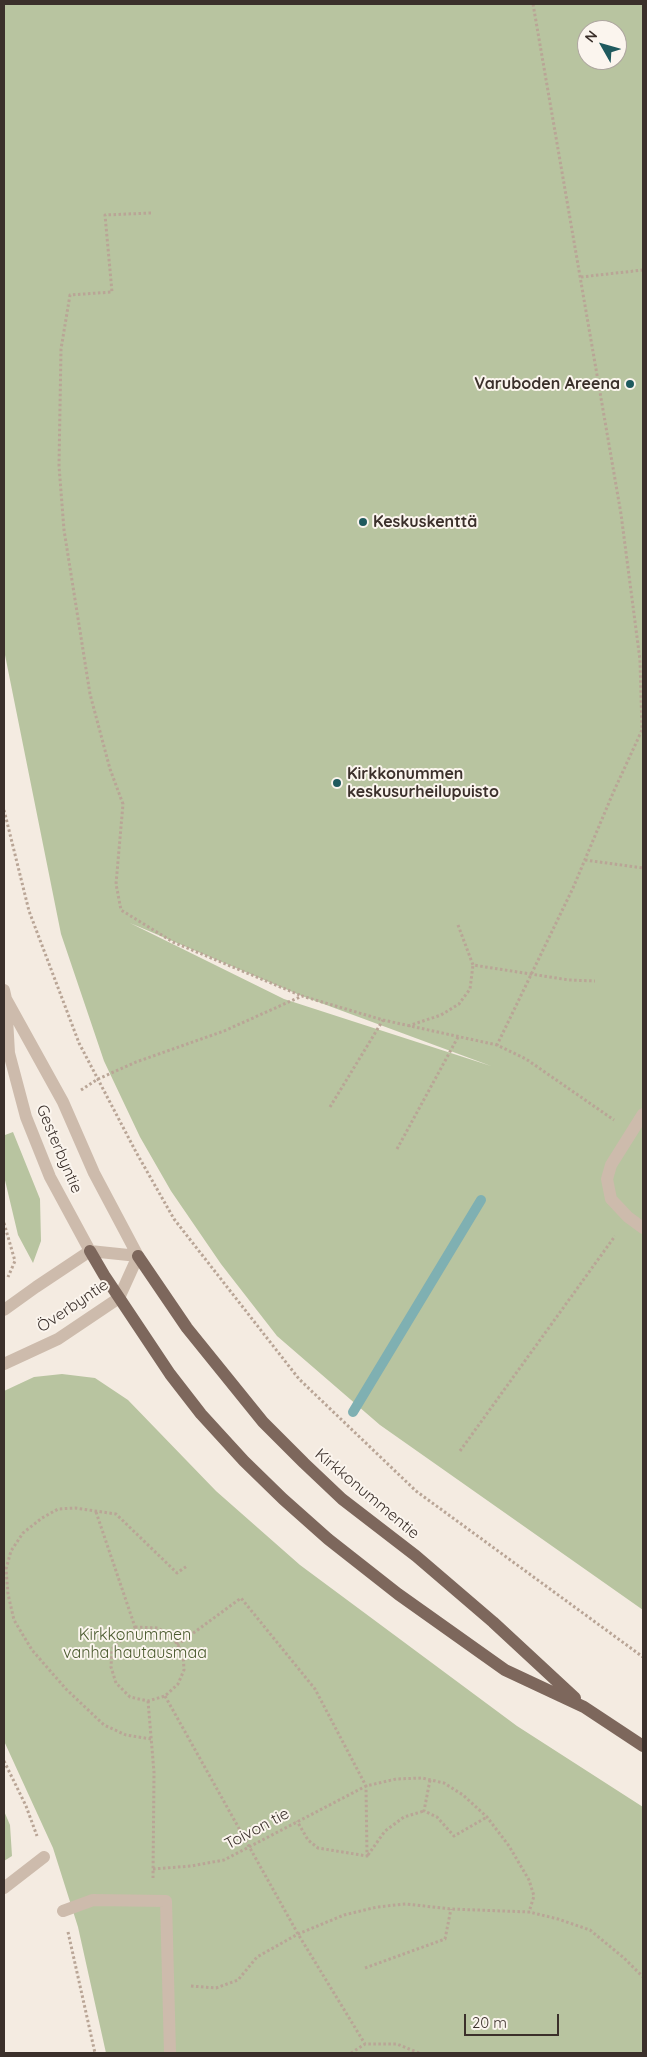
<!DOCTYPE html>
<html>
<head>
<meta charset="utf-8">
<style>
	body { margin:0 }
	#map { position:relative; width:647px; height:2057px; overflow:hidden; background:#f4ebe1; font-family:Quicksand,sans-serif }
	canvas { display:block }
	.frame { position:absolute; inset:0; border:5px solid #3b302b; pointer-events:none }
	.north { position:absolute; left:577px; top:20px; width:50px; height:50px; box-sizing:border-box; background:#fbf5ee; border:1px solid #aea6a0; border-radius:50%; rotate:308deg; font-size:14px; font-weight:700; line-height:20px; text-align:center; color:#3b302b }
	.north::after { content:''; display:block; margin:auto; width:18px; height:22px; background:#1f5a5e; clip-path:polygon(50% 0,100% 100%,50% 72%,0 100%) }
	.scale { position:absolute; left:464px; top:2014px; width:95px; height:22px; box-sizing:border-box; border:2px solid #3b302b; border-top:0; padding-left:6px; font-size:15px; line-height:18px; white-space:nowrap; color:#3b302b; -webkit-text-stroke:4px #fbf5ee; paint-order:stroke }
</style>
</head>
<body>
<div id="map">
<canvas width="647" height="2057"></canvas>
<div class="frame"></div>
<div class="north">N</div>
<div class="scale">20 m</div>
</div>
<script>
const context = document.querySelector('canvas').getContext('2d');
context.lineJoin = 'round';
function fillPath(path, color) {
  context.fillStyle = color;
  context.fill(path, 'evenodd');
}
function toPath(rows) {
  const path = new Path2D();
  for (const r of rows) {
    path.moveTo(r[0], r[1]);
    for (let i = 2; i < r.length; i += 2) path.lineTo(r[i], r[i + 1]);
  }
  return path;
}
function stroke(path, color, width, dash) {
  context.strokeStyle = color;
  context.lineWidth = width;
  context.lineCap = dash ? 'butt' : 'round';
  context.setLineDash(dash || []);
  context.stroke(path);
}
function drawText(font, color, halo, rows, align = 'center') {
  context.font = font + ' Quicksand,sans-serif';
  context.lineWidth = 4;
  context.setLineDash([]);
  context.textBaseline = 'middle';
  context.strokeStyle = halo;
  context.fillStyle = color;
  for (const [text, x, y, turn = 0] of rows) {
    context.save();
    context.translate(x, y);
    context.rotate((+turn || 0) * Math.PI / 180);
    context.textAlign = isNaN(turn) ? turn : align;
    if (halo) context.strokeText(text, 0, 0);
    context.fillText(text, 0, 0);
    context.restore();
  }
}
const green = toPath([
	[4,4,643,4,643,1610,380,1425,277,1336,221,1264,171,1191,140,1137,104,1061,61,934,4,650],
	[587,30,617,30,617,60,587,60],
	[130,923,302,996,491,1066,284,999],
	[13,1132,40,1199,41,1241,33,1263,18,1235,4,1176,4,1138,5,1135],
	[62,1374,95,1378,128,1400,216,1491,300,1565,517,1726,643,1807,643,2053,106,2053,78,1927,53,1848,4,1741,4,1391,34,1377],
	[4,1811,10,1825,12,1856,4,1861]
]);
const stream = toPath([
	[353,1412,481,1200]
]);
const path = toPath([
	[533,4,621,514,640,660,642,730,613,793,573,888,497,1045,526,1059,614,1120],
	[151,213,105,215,112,292,70,295,61,349,59,466,64,530,90,694,110,769,123,804,116,884,121,910,173,942,302,996],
	[581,277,643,270],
	[4,810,29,911,79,1043,136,1152,174,1219,299,1379,416,1491,643,1657],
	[585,860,643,868],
	[458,925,473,965,569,980,595,981],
	[408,1026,441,1015,459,1004,470,989,473,965],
	[81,1090,98,1079,136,1062,224,1031,302,996,383,1020,497,1045],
	[330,1107,383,1020],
	[397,1149,458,1037],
	[4,1223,15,1261,8,1277],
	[460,1451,615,1236],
	[96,1512,135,1627],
	[135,1627,158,1628,173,1638,183,1653,184,1670,178,1684,165,1696,148,1701,130,1697,116,1683,111,1667,112,1649,135,1627],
	[177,1645,241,1598,315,1689,366,1786,367,1856,318,1848,308,1840,297,1821],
	[165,1696,298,1934,365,2044],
	[148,1701,154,1772,153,1878],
	[151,1739,126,1735,104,1725,66,1689,32,1650,14,1620,8,1594,6,1569,11,1551,23,1533,42,1518,58,1509,75,1508,116,1514,177,1573,187,1566],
	[4,1761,26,1806,37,1836],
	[430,1780,424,1811,437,1817,454,1836,487,1817],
	[368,1855,385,1831,404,1817,424,1811],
	[153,1869,191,1866,224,1860,366,1786,396,1779,422,1778,444,1783,463,1795,487,1817,509,1846,529,1880,534,1896,529,1912],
	[68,1932,95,2053],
	[365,1968,445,1939,451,1909],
	[191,1986,216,1988,238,1980,257,1957,298,1934,344,1915,377,1907,406,1904,451,1909,529,1912,558,1919,590,1930,624,1958,643,1977],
	[351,2053,365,2044,397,2044,419,2053]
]);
const minor = toPath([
	[4,990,6,999,63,1102,94,1173,138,1256],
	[6,1001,9,1053,26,1117,50,1177,90,1251],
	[643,1114,611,1165,607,1179,611,1199,628,1217,643,1228],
	[4,1310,36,1287,90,1251,138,1256],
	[4,1364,58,1339,119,1298,138,1256],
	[4,1888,44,1857],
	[63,1911,93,1900,166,1901,170,2053]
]);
const major = toPath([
	[90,1251,104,1275,170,1374,201,1414,244,1461,283,1499,328,1539,398,1594,505,1670,584,1707,643,1746],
	[138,1256,187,1328,263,1422,304,1463,342,1499,416,1556,493,1622,575,1698]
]);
const markers = [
	[630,384,5,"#1f5a5e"],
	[363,522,5,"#1f5a5e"],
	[337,783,5,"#1f5a5e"]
];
const poiNames = [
	["Varuboden Areena",620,384,"right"],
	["Keskuskenttä",373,522],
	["Kirkkonummen",347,774],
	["keskusurheilupuisto",347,792]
];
const streetNames = [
	["Gesterbyntie",59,1149,67],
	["Överbyntie",73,1306,-34],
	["Kirkkonummentie",367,1494,40],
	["Toivon tie",257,1829,-28]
];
const parkNames = [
	["Kirkkonummen",135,1635],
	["vanha hautausmaa",135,1653]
];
fillPath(green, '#b8c4a0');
stroke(stream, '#7fb0b2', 10);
stroke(path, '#b9a596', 3, [2.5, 2.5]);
stroke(minor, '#cdbbac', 12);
stroke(major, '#7d675c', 12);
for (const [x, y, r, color] of markers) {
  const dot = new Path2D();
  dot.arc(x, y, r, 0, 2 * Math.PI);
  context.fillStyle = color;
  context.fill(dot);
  stroke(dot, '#fbf5ee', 2);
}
drawText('bold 16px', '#3b302b', '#fbf5ee', poiNames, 'left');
drawText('16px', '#3b302b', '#fbf5ee', streetNames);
drawText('16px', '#4a5a2e', '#fbf5ee', parkNames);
</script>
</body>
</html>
